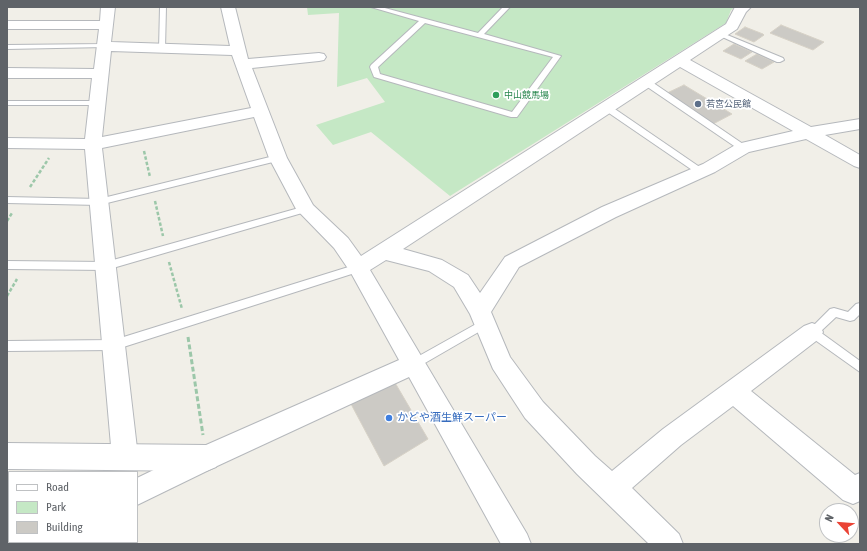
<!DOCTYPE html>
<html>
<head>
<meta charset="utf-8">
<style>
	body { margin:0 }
	#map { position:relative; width:867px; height:551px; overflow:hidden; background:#f1efe8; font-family:"Asap Condensed",sans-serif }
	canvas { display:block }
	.frame { position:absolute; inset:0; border:8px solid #5f6368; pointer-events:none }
	.legend { position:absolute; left:8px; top:471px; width:130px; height:72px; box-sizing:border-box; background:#fff; border:1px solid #bfc1c3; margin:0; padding:5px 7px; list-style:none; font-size:12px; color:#5f6368 }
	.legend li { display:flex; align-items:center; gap:8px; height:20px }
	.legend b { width:20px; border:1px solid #bfc1c3 }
	.north { position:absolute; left:819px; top:503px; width:40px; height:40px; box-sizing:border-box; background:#fff; border:1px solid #bfc1c3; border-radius:50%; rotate:296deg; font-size:11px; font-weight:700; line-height:16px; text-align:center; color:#5f6368 }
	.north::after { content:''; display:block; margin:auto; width:14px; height:18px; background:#ea4335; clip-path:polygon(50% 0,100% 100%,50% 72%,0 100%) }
</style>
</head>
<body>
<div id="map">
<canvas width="867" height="551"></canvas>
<div class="frame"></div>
<ul class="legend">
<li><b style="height:5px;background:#fff"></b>Road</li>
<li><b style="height:11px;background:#c5e8c5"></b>Park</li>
<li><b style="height:11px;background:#cccac5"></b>Building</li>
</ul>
<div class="north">N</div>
</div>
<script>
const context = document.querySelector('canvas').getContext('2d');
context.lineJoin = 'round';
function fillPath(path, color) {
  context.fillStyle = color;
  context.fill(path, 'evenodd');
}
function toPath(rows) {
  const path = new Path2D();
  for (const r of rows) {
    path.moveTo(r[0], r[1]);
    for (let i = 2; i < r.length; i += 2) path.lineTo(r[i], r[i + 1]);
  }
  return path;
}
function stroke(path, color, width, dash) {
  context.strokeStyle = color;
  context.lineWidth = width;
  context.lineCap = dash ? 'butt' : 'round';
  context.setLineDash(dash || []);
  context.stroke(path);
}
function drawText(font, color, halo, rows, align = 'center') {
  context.font = font + ' "Asap Condensed","Noto Sans JP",sans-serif';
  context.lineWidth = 3.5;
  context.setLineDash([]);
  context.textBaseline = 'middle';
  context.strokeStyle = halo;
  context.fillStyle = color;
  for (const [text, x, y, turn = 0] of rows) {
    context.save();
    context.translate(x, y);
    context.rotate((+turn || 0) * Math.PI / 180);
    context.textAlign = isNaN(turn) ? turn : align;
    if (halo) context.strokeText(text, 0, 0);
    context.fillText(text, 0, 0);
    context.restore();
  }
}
const green = toPath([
	[307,7,735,7,731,10,726,23,450,196,371,132,333,145,316,125,385,102,367,78,337,87,339,13,308,15]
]);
const building = toPath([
	[781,25,824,42,813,50,770,33,781,25],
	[745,27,763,34,764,35,754,42,735,34,745,27],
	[734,44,752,52,741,59,723,51,734,44],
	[757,54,774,62,762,69,745,61,757,54],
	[684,85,732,114,713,124,665,94,684,85],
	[394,381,428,439,384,466,351,404,394,381]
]);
const pathFar1 = toPath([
	[144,151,150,177],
	[30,187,49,158],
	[155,201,163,236],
	[7,221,12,213],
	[169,262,182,309],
	[7,296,17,279]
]);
const path = toPath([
	[188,337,203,435]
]);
const service = toPath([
	[160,7,166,7,165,49,162,51,159,49,160,7],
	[371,7,381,7,478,33,503,7,510,7,484,34,561,56,517,117,511,117,374,77,370,67,371,65,419,21,371,7],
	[425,23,553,57,512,112,380,74,378,67,425,23],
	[720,32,783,58,784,60,780,62,777,62,718,35,717,34,720,32],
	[104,44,106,45,106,47,7,49,7,45,104,44],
	[643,80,649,80,746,146,747,148,746,150,740,150,643,84,643,80],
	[7,101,98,101,102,103,98,105,7,105,7,101],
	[603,105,609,105,704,170,705,172,704,174,698,174,603,109,603,105],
	[278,155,281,156,282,158,281,160,99,205,7,203,7,197,99,199,278,155],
	[306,206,309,207,311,209,309,211,106,270,7,269,7,261,106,262,306,206],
	[358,264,361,265,363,268,361,271,114,350,7,351,7,341,114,340,358,264],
	[860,303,860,314,854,320,850,321,836,317,820,332,860,361,860,372,808,335,807,332,830,309,834,308,848,312,856,304,860,303],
	[485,319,489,320,490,323,489,326,418,367,414,369,410,367,408,364,410,361,485,319]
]);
const minor = toPath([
	[101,7,115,7,111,42,230,46,221,7,235,7,248,59,319,53,324,54,326,57,324,60,319,61,252,68,287,158,313,205,348,238,361,256,726,24,735,7,751,7,746,12,737,29,690,60,811,127,860,119,860,129,825,135,860,155,860,168,854,166,806,139,749,152,715,172,616,217,519,267,491,312,510,357,543,402,595,456,612,471,663,429,804,326,812,323,820,326,823,332,820,338,751,391,855,475,860,473,860,501,853,504,843,500,733,406,681,445,632,488,679,534,683,544,649,544,577,474,525,418,493,369,470,314,454,287,429,271,386,260,370,270,527,534,531,544,501,544,409,377,215,467,137,505,137,478,197,449,399,360,351,273,334,248,296,209,269,158,254,117,102,148,138,457,134,466,125,469,116,466,112,457,85,149,7,148,7,138,85,139,92,78,7,78,7,68,94,69,99,29,7,29,7,21,100,21,101,7],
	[111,51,232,55,251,108,102,137,111,51],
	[680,67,793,131,737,144,703,164,602,207,505,257,480,293,468,275,442,260,403,249,680,67],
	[17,542,48,542,47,544,16,544,17,542]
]);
const tertiary = toPath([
	[7,443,206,445,216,449,220,458,216,467,206,471,7,469,7,443]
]);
const markers = [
	[496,95,4,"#2e9e5b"],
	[698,104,4,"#5c6f8a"],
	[389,418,4,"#3f7fe0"]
];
const farLeisurenames = [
	["中山競馬場",504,95]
];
const farServicenames = [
	["若宮公民館",706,104]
];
const shopNames = [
	["かどや酒生鮮スーパー",397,418]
];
fillPath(green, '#c5e8c5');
fillPath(building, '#cccac5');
stroke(building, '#d6d1c6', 1);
stroke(service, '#b5b8bc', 2);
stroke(minor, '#b5b8bc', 2);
stroke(tertiary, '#b5b8bc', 2);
stroke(pathFar1, '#9cc7a9', 2.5, [3.5, 2]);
stroke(path, '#9cc7a9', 3, [5, 2.5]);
fillPath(service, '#fff');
fillPath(minor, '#fff');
fillPath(tertiary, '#fff');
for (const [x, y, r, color] of markers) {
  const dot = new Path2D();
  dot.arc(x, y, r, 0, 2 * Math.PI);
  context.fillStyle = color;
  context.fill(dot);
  stroke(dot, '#fff', 1.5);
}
drawText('9px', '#27864d', '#fff', farLeisurenames, 'left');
drawText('9px', '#4e5e75', '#fff', farServicenames, 'left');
drawText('11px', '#366cbe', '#fff', shopNames, 'left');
</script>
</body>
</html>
